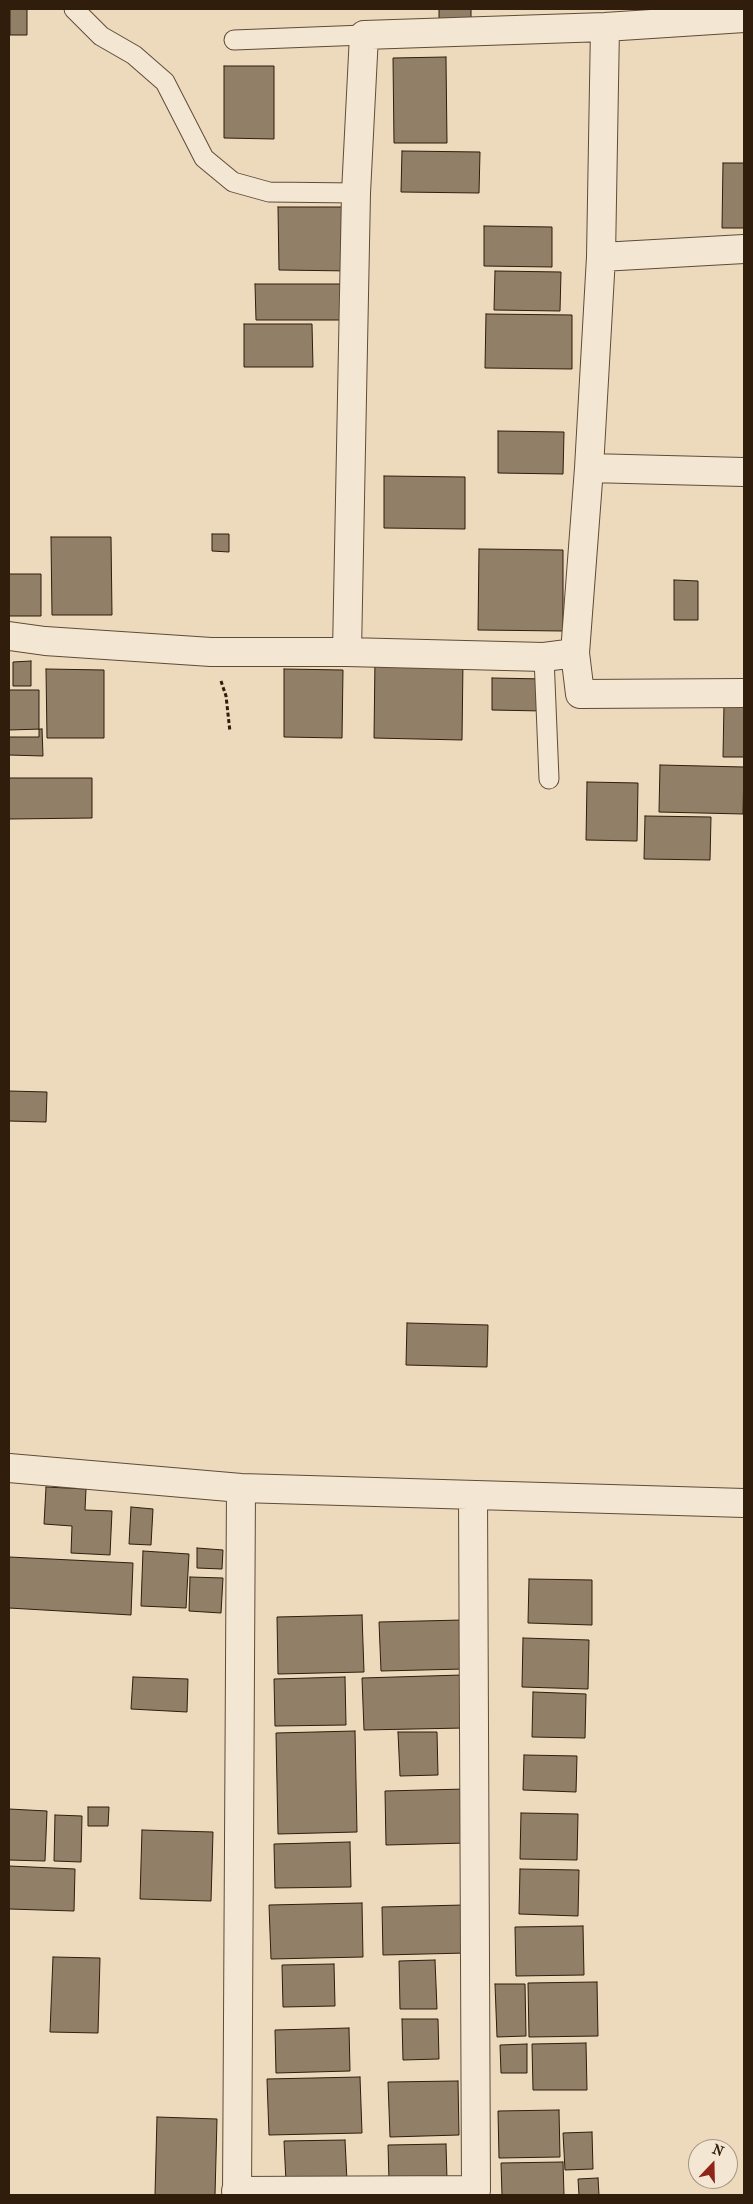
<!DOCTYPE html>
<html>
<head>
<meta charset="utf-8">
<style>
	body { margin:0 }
	#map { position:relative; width:753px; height:2204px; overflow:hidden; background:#edd9bc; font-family:"IM FELL French Canon",serif }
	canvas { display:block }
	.frame { position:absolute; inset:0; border:10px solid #301d0c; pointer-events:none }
	.north { position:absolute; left:688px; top:2139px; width:50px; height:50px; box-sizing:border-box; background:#f3e6d3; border:1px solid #a59683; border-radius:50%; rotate:21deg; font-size:14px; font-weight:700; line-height:20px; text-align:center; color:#301d0c }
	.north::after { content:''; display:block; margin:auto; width:18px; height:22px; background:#8f2418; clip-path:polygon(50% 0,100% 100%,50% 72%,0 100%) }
</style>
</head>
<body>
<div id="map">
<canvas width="753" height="2204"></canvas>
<div class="frame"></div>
<div class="north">N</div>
</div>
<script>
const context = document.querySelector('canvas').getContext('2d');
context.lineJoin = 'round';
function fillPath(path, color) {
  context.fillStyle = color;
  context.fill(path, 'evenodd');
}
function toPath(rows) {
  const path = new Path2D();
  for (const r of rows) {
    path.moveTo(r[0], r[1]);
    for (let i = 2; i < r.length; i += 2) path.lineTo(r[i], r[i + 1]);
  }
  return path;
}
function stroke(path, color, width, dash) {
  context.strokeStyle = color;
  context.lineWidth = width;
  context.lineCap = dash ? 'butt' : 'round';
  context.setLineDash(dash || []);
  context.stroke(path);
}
const building = toPath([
	[10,9,27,9,27,35,10,35,10,9],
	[439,9,471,9,471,30,439,29,439,9],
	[446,57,447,143,394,143,393,58,446,57],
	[224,66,274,66,274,139,224,138,224,66],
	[402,151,480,152,479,193,401,192,402,151],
	[723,163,744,163,744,228,722,228,723,163],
	[278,207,351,207,351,271,279,270,278,207],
	[484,226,552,227,552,267,484,266,484,226],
	[495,271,561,272,560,311,494,310,495,271],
	[255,284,352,284,352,320,256,320,255,284],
	[486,314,572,315,572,369,485,368,486,314],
	[244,324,312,324,313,367,244,367,244,324],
	[498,431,564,432,563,474,498,473,498,431],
	[384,476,465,477,465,529,384,528,384,476],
	[212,534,229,534,229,552,212,551,212,534],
	[51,537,111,537,112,615,52,615,51,537],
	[479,549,563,550,563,631,478,630,479,549],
	[9,574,41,574,41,616,9,616,9,574],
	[674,580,698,581,698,620,674,620,674,580],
	[375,659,463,661,462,740,374,738,375,659],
	[31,661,31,686,13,686,13,662,31,661],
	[46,669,104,670,104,738,47,738,46,669],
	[284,669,343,670,342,738,284,737,284,669],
	[492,678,544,679,543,711,492,710,492,678],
	[9,690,39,690,39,737,9,737,9,690],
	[724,704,744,705,744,757,723,757,724,704],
	[42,729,43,756,9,755,9,730,42,729],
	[660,765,744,767,743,814,659,812,660,765],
	[9,778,92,778,92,818,9,819,9,778],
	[587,782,638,783,637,841,586,840,587,782],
	[645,816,711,817,710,860,644,859,645,816],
	[9,1091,47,1092,46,1122,9,1121,9,1091],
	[407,1323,488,1325,487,1367,406,1365,407,1323],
	[46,1487,86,1489,85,1510,112,1511,110,1555,71,1553,72,1526,44,1524,46,1487],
	[131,1507,153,1509,151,1545,129,1544,131,1507],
	[197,1548,223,1550,222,1569,197,1568,197,1548],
	[143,1551,189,1554,186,1608,141,1606,143,1551],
	[9,1557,133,1563,131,1615,9,1608,9,1557],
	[190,1577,223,1578,221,1613,189,1611,190,1577],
	[529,1579,592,1580,592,1625,528,1623,529,1579],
	[362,1615,364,1672,278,1674,277,1617,362,1615],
	[463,1620,464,1669,381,1671,379,1622,463,1620],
	[523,1638,589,1640,588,1689,522,1687,523,1638],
	[462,1675,464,1728,364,1730,362,1678,462,1675],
	[133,1677,188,1679,187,1712,131,1709,133,1677],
	[345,1677,346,1725,275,1726,274,1679,345,1677],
	[533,1692,586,1694,585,1738,532,1737,533,1692],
	[355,1731,357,1832,278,1834,276,1733,355,1731],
	[398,1732,437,1732,438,1775,400,1776,398,1732],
	[524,1755,577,1756,576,1792,523,1790,524,1755],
	[466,1789,467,1843,386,1845,385,1791,466,1789],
	[88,1807,109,1807,108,1826,88,1826,88,1807],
	[9,1809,47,1811,45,1861,9,1860,9,1809],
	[521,1813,578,1814,577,1860,520,1859,521,1813],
	[55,1815,82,1816,81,1862,54,1861,55,1815],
	[142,1830,213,1832,211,1901,140,1899,142,1830],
	[350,1842,351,1887,275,1888,274,1844,350,1842],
	[9,1866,75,1869,74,1911,9,1909,9,1866],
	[520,1869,579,1870,578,1916,519,1914,520,1869],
	[362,1903,363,1957,271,1959,269,1905,362,1903],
	[464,1905,466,1953,383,1955,382,1907,464,1905],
	[583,1926,584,1975,516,1976,515,1927,583,1926],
	[53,1957,100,1958,98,2033,50,2032,53,1957],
	[435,1960,437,2009,400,2009,399,1961,435,1960],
	[334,1964,335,2006,283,2007,282,1965,334,1964],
	[597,1982,598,2036,529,2037,528,1983,597,1982],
	[495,1984,525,1984,526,2036,497,2037,495,1984],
	[402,2019,438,2019,439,2059,403,2060,402,2019],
	[349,2028,350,2071,276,2073,275,2030,349,2028],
	[586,2043,587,2090,533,2090,532,2044,586,2043],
	[527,2044,527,2073,501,2073,500,2045,527,2044],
	[360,2077,362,2133,269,2135,267,2079,360,2077],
	[458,2081,459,2135,390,2137,388,2082,458,2081],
	[559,2110,560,2157,499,2158,498,2111,559,2110],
	[157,2117,217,2119,215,2195,155,2195,157,2117],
	[592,2132,593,2169,565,2170,563,2133,592,2132],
	[345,2140,347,2181,286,2182,284,2141,345,2140],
	[446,2144,447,2179,389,2181,388,2145,446,2144],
	[563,2162,564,2195,502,2195,501,2163,563,2162],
	[598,2178,599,2195,579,2195,578,2179,598,2178]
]);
const path = toPath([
	[221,681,226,696,230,732]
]);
const lane = toPath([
	[74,9,101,36,134,55,165,82,204,158,233,182,269,192,356,193],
	[234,40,364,35],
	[544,657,549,779]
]);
const street = toPath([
	[605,27,601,257,589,468,575,653,580,694,744,693],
	[601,257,744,249],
	[589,468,744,472],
	[9,636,45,641,211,652,347,652,544,657,575,653],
	[347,652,356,193,364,35,605,27,744,18],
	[9,1468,241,1488,744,1503],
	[236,2191,476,2190,473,1495],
	[237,2195,241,1488]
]);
fillPath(building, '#927f68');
stroke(building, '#301d0c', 1);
stroke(lane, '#5f4c38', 21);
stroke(street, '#5f4c38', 30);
stroke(path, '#301d0c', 3, [4, 2.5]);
stroke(lane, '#f3e6d3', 19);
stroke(street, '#f3e6d3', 28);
</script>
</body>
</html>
